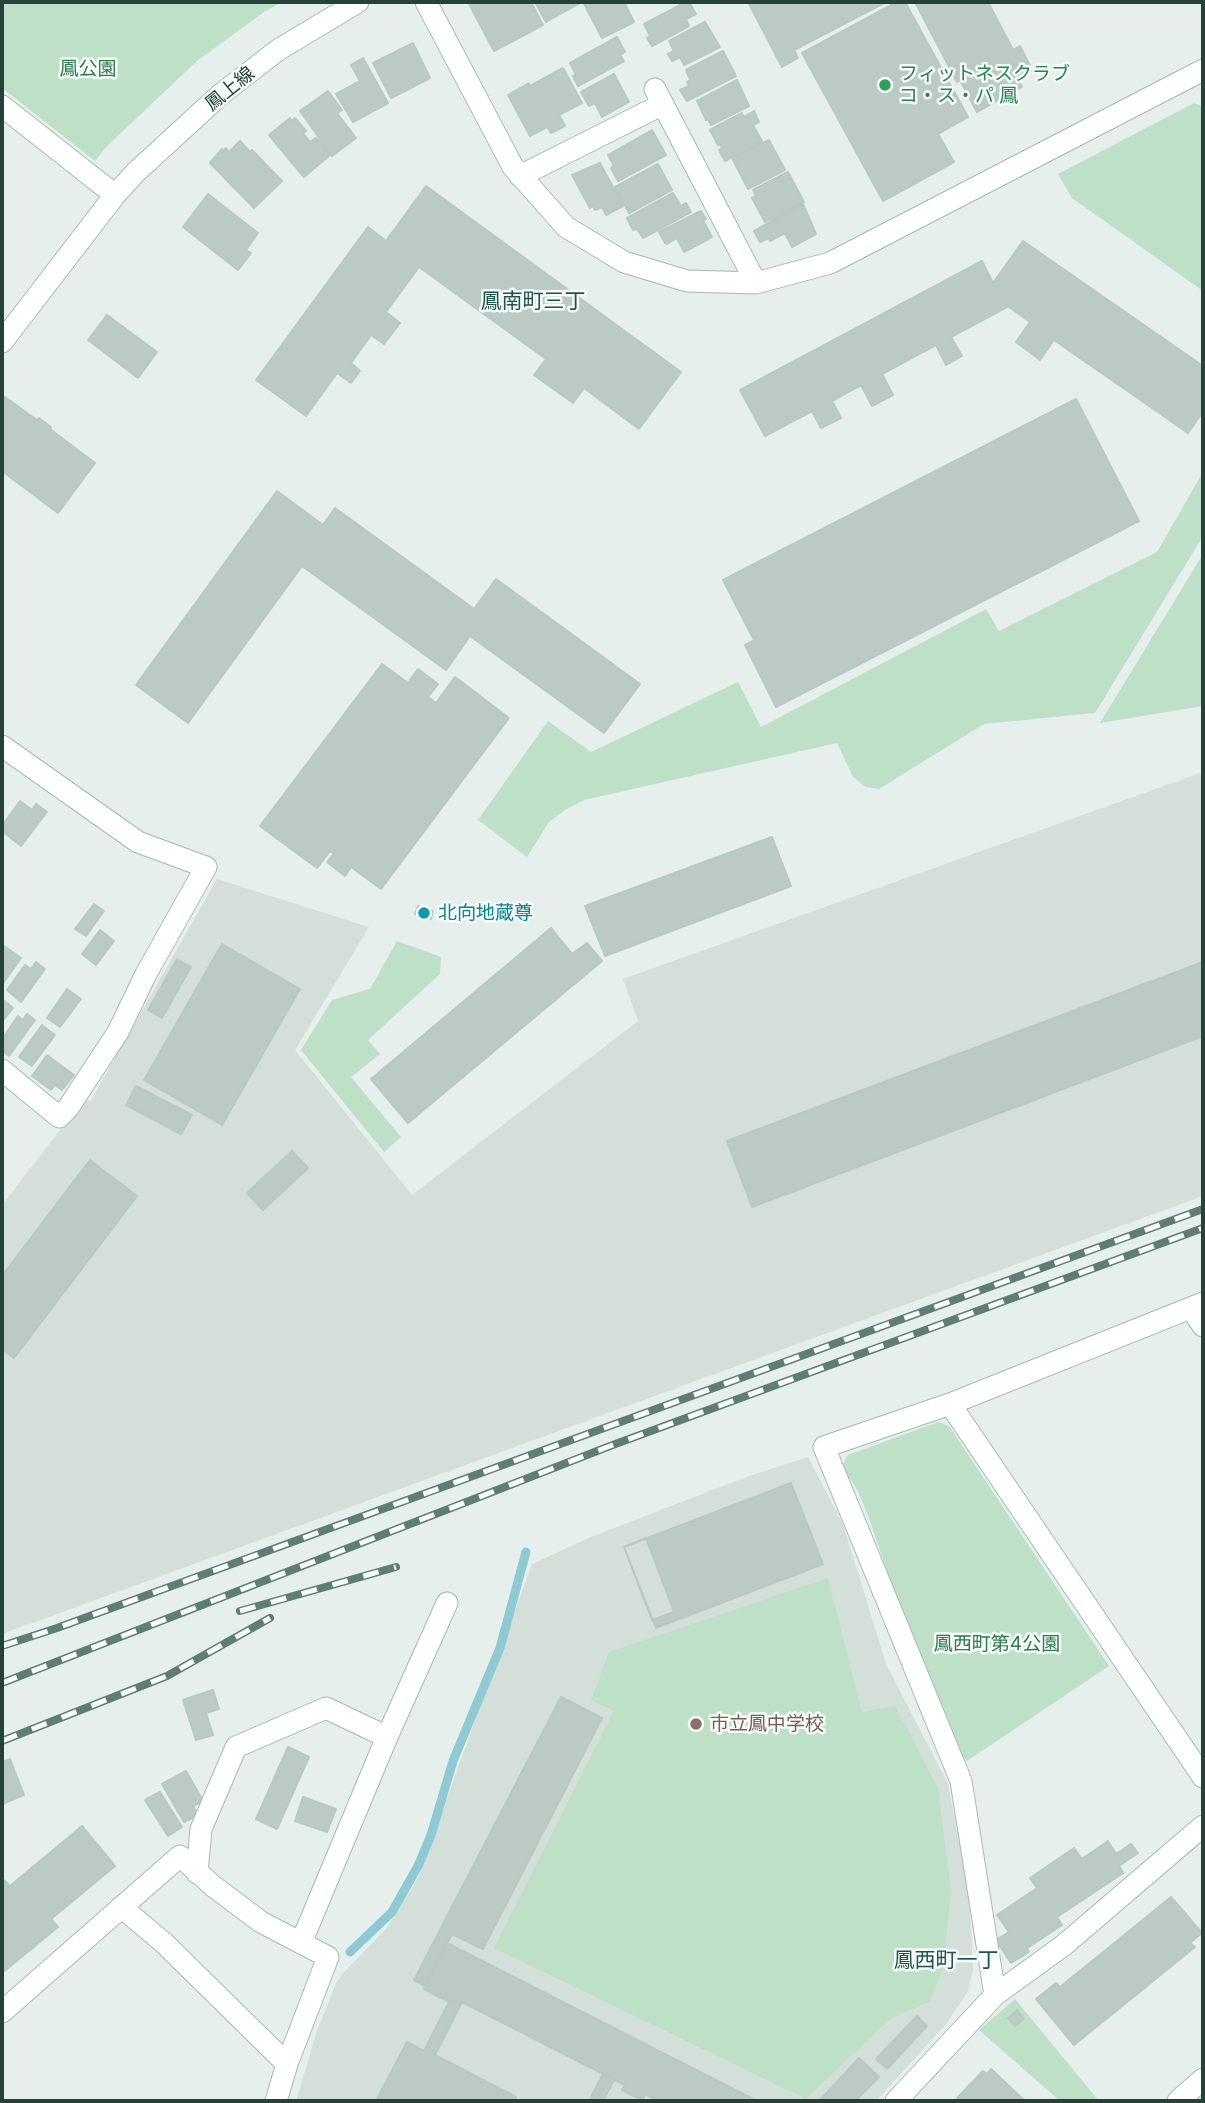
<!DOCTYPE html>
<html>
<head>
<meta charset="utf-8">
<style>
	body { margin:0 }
	#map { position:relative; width:1205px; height:2103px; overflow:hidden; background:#e6efeb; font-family:Inter,sans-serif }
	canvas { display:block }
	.frame { position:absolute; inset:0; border:4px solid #24423a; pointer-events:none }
</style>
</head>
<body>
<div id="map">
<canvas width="1205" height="2103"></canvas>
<div class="frame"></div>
</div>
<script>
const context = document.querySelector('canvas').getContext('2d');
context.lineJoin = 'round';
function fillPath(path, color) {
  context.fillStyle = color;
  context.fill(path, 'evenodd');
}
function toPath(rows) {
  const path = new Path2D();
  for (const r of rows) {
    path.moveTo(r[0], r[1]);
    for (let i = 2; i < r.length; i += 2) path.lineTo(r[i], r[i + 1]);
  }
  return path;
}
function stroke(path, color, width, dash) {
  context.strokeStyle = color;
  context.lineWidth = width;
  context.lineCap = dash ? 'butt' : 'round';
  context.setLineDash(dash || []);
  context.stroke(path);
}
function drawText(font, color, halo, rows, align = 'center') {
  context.font = font + ' Inter,"Noto Sans JP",sans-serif';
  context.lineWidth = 5;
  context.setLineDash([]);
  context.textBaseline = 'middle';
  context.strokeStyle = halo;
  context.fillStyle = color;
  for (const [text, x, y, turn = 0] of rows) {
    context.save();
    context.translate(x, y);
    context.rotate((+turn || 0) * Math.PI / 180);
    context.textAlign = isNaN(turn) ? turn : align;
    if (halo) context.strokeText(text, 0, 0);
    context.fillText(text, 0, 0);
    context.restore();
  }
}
const built = toPath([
	[1203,772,1203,1196,2,1634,2,1205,84,1099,90,1102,217,879,369,927,295,1050,412,1195,638,1021,623,979],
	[808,1457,843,1524,886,1664,948,1784,969,1893,973,1970,968,1991,946,2024,876,2101,296,2101,317,2031,336,1983,344,1972,386,1929,418,1878,532,1564,591,1537,749,1476]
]);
const green = toPath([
	[2,2,282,2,264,12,197,61,106,147,95,161,2,88],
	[1194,103,1203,106,1203,291,1072,198,1058,174],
	[1203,472,1203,536,1095,713,984,724,879,789,866,787,853,777,837,743,584,800,565,810,549,822,527,857,478,820,548,721,591,752,738,682,761,727,986,609,999,631,1157,552],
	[1203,554,1203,706,1100,723],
	[397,941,441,957,440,974,368,1040,380,1054,351,1077,401,1137,384,1152,301,1050,332,1000,370,989],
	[938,1422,949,1426,1109,1666,967,1761,951,1743,893,1589,869,1518,858,1491,842,1466,848,1455],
	[828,1578,862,1712,895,1706,938,1788,951,1891,943,1970,929,2002,890,2019,806,2099,494,1948,614,1711,591,1700,609,1652],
	[1015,1999,1099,2101,1060,2101,979,2030]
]);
const stream = toPath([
	[350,1952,392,1912,418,1866,431,1835,453,1761,500,1648,526,1552]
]);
const building = toPath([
	[468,2,531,2,543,25,494,51,468,2],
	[535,2,579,2,580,3,546,22,535,2],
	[583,2,624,2,634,22,602,38,583,2],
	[686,2,689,2,696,14,686,19,689,26,652,46,647,38,650,36,644,24,686,2],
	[748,2,886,2,794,50,798,58,782,67,748,2],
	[897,2,905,2,968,117,938,134,954,162,883,201,802,53,897,2],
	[915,2,988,2,1013,50,1020,46,1032,70,1017,78,1022,87,977,112,960,80,957,82,915,2],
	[705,22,720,47,684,65,680,57,672,61,668,54,674,51,669,41,705,22],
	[617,37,625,52,620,55,624,61,578,86,573,76,576,75,570,63,617,37],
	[413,43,430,78,391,98,373,63,413,43],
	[723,51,736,76,687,101,680,90,689,86,687,82,690,80,686,70,723,51],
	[363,58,388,103,353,122,336,94,360,81,351,65,363,58],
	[563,68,582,103,559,115,565,126,551,133,547,127,530,136,508,95,529,83,530,86,563,68],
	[614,74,629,102,602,117,595,103,589,106,581,92,614,74],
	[737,80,749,106,711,125,708,119,706,120,697,101,737,80],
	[328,91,342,110,337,113,356,138,332,156,300,111,328,91],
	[754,111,759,122,753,125,762,141,725,161,719,150,722,148,720,144,718,145,710,130,742,113,744,117,754,111],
	[290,118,292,121,295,118,306,131,303,133,310,142,316,138,330,155,304,177,269,135,290,118],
	[652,130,666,155,618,181,611,168,614,166,608,155,652,130],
	[769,140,785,170,748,189,732,158,769,140],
	[240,141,250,152,252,150,282,181,254,208,210,163,222,149,223,151,226,148,229,152,240,141],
	[600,163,623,206,606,215,602,207,595,210,593,206,590,208,572,175,600,163],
	[658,164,672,190,629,213,615,187,658,164],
	[788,172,804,202,765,222,752,198,756,196,753,190,788,172],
	[426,186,681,372,639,429,584,388,573,403,534,375,546,359,419,267,386,312,400,323,384,344,371,335,351,363,360,371,351,383,337,373,306,416,256,380,368,227,386,241,426,186],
	[673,193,681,206,686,203,691,212,643,238,637,229,633,230,627,218,673,193],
	[208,194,258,233,246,250,251,253,238,270,183,227,208,194],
	[803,204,816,234,792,247,785,233,770,241,769,238,760,242,754,231,803,204],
	[701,211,706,219,703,220,712,237,684,252,677,238,667,244,665,243,659,232,701,211],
	[1023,241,1203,366,1203,412,1188,433,1054,340,1040,360,1016,342,1030,322,1005,304,1007,307,951,337,962,356,946,365,936,345,882,374,893,395,872,406,861,385,832,401,841,418,821,428,812,411,765,436,740,390,982,261,993,283,1023,241],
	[107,315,157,352,138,378,88,340,107,315],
	[5,397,37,420,39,418,51,427,50,429,95,463,58,513,2,471,2,402,5,397],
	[1076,399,1139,521,776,707,745,645,754,640,723,580,1076,399],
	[277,491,323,525,335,508,474,609,496,579,640,684,604,733,470,636,446,670,302,566,188,723,136,685,277,491],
	[382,664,408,683,418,669,438,684,428,697,436,703,455,677,509,718,381,889,351,867,345,876,327,862,334,854,330,851,317,868,260,826,382,664],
	[20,801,32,810,36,804,47,812,21,846,2,831,2,826,20,801],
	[772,837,791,886,605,956,585,906,772,837],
	[94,904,104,911,86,936,75,929,94,904],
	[418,906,433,911,431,919,415,914,418,906],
	[551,928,572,954,587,943,602,961,408,1123,371,1079,551,928],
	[100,930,114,941,96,965,82,954,100,930],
	[222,944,300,989,222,1125,144,1080,222,944],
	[4,946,21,958,4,982,2,980,2,949,4,946],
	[177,959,191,967,162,1018,148,1010,177,959],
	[36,962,45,969,21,1002,7,990,25,965,31,969,36,962],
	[1203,962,1203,1036,752,1207,727,1141,1203,962],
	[67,989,81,999,60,1027,47,1018,67,989],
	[2,999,13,1008,2,1022,2,999],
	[27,1014,35,1020,9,1056,2,1050,2,1039,18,1016,23,1020,27,1014],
	[42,1025,55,1035,32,1066,19,1057,42,1025],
	[47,1055,74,1075,62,1090,55,1085,51,1090,32,1076,47,1055],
	[136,1086,192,1115,181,1134,126,1105,136,1086],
	[292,1151,308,1168,263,1210,247,1193,292,1151],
	[90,1160,137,1196,14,1358,2,1349,2,1276,90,1160],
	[791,1483,823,1564,656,1628,624,1547,791,1483],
	[646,1538,674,1612,652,1620,624,1547,646,1538],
	[213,1690,219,1709,206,1713,213,1735,196,1740,183,1700,213,1690],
	[561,1697,602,1718,483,1949,452,1934,425,1986,414,1980,561,1697],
	[288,1747,309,1757,277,1829,256,1819,288,1747],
	[10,1759,24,1795,2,1804,2,1762,10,1759],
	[186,1771,203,1801,193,1806,198,1815,184,1822,162,1784,186,1771],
	[160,1792,182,1827,168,1836,145,1800,160,1792],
	[303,1797,336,1809,327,1832,295,1821,303,1797],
	[82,1826,115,1866,51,1919,58,1927,2,1973,2,1882,4,1880,10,1886,82,1826],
	[1108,1841,1116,1854,1131,1844,1138,1853,1119,1866,1123,1873,1057,1917,1062,1925,1027,1948,1029,1952,1011,1963,996,1940,1009,1932,997,1915,1037,1888,1030,1878,1074,1848,1082,1859,1108,1841],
	[1171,1897,1202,1933,1190,1943,1195,1947,1074,2045,1036,1999,1056,1983,1060,1987,1171,1897],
	[447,1943,757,2101,659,2101,645,2094,642,2100,622,2090,625,2085,462,2002,456,1999,453,2004,449,2002,424,1989,447,1943],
	[456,1999,462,2002,435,2055,516,2097,514,2101,376,2101,407,2042,424,2051,449,2002,453,2004,456,1999],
	[1017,2010,1024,2019,1015,2026,1008,2018,1017,2010],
	[917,2016,927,2026,887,2069,876,2059,917,2016],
	[859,2058,879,2077,855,2101,822,2101,820,2100,859,2058],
	[991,2069,1025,2101,958,2101,957,2098,983,2071,987,2074,991,2069],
	[603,2074,614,2080,603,2101,589,2101,603,2074]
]);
const minor = toPath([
	[426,2,513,167,566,227,624,262,687,281,756,283,830,263,1203,70],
	[655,89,756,283],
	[2,106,115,195],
	[520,176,663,104],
	[2,342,115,195,136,172,220,95,278,50,358,2],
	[2,746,138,842,206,867,146,974,118,1032,68,1108,59,1117,2,1070],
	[1191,1308,1203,1326],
	[950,1404,1203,1777],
	[197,1873,201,1829,236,1747,326,1708,387,1737],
	[121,1907,164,1943,287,2064,276,2101],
	[301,1943,387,1737,447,1603],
	[995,1995,961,1781,824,1447,950,1404,1203,1303],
	[2,2012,180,1856,213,1886,261,1922,328,1957,287,2064],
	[896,2101,995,1995,1064,1945,1203,1826],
	[1178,2101,1203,2079]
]);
const rail = toPath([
	[240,1611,396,1567],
	[2,1646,57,1628,1203,1209],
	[2,1683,610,1446,1203,1228],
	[2,1741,167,1676,270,1618]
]);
const markers = [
	[885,85,7,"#2e9e5b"],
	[424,913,7,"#0f9aa8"],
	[696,1724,7,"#8d6e63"]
];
const parkNames = [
	["鳳公園",88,69],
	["鳳西町第4公園",997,1644]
];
const leisureNames = [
	["フィットネスクラブ",899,74],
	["コ・ス・パ 鳳",899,96]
];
const streetNames = [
	["鳳上線",230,89,-39]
];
const cultureNames = [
	["北向地蔵尊",438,913]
];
const educationNames = [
	["市立鳳中学校",710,1724]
];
const neighbourhoodNames = [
	["鳳南町三丁",533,302],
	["鳳西町一丁",946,1961]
];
fillPath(built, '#d4dfda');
fillPath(green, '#bfe0c8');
stroke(stream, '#8ec9d4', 9);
fillPath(building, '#bbcac4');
stroke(building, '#b8c9c2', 2);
stroke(minor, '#a8b8b2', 23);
stroke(minor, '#fff', 21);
stroke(rail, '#5f7d75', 8);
stroke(rail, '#f7fbf9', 5, [16]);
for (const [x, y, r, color] of markers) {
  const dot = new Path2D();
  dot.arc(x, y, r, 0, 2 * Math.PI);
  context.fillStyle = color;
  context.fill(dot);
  stroke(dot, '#f7fbf9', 2.5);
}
drawText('19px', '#2d7a4b', '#f7fbf9', parkNames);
drawText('19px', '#27864d', '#f7fbf9', leisureNames, 'left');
drawText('19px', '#24423a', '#f7fbf9', streetNames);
drawText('19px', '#0d838f', '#f7fbf9', cultureNames, 'left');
drawText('19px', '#785e54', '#f7fbf9', educationNames, 'left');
drawText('21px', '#1f5548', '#f7fbf9', neighbourhoodNames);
</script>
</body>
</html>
